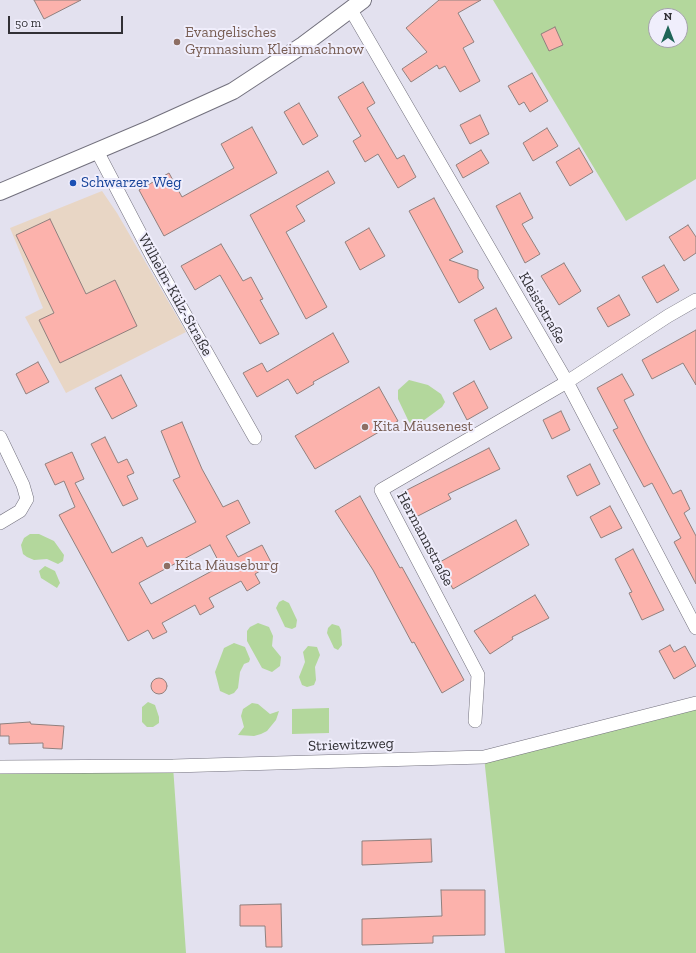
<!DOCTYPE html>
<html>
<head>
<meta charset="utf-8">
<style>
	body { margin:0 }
	#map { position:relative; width:696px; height:953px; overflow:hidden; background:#e3e1ef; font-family:"Zilla Slab",serif }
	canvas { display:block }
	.north { position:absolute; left:648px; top:8px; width:40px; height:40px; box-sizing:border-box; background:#f0eefc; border:1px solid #a4a2ac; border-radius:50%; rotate:0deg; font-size:11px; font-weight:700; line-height:16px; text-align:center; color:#313035 }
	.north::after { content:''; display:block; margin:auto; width:14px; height:18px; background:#1f6558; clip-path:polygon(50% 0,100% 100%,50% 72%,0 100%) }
	.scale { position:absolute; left:8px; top:16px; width:115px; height:18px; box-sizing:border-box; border:2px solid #313035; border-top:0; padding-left:5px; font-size:12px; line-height:14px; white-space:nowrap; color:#313035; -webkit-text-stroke:3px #f0eefc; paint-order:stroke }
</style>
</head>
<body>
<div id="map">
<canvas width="696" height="953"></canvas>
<div class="north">N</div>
<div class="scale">50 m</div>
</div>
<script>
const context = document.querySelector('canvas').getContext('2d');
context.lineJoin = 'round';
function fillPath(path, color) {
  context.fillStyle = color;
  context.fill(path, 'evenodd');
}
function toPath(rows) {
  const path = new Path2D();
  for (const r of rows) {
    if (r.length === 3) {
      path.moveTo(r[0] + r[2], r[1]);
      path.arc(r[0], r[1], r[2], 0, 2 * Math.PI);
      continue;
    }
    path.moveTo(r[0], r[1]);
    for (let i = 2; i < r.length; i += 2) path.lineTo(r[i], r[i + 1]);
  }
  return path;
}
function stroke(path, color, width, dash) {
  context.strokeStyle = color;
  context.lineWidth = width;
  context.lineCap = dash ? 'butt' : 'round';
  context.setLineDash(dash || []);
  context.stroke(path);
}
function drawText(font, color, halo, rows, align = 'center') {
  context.font = font + ' "Zilla Slab",serif';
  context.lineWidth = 4;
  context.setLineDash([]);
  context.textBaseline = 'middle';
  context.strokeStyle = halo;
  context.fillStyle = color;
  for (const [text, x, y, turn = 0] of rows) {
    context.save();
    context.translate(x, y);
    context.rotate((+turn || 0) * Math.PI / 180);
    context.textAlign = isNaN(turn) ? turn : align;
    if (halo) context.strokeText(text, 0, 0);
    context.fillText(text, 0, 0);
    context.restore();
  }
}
const commercial = toPath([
	[102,191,117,213,186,332,66,393,25,317,43,308,10,228]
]);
const green = toPath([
	[493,0,696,0,696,179,626,221],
	[656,16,680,16,680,40,656,40],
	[409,380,428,385,441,394,445,402,442,407,416,426,412,426,408,420,398,399,398,390],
	[30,534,39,534,54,541,64,555,63,561,58,564,47,559,34,560,27,557,23,554,21,545,24,538],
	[45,566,55,571,60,583,57,588,41,578,39,571],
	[283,600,289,603,297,620,296,627,292,629,285,627,276,608,279,602],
	[258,623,269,627,273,636,272,646,281,657,280,666,272,672,262,668,247,641,247,631,250,627],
	[332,624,339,626,341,630,342,645,338,650,334,648,327,633,328,628],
	[234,643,245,647,250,659,249,662,244,664,240,672,238,688,234,693,229,695,220,691,215,672,224,648],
	[308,646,317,647,320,655,315,667,316,680,314,685,307,687,302,685,299,677,305,662,303,652],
	[148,702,155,705,159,717,159,723,153,727,147,727,142,722,142,707],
	[252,703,258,704,270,714,279,711,276,720,267,731,261,734,254,736,238,735,244,727,241,716,243,709],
	[696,703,696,953,505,953,484,757],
	[329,708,329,733,292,734,292,709],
	[173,766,186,953,0,953,0,767]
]);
const building = toPath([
	[34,0,81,0,44,19,34,0],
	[439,0,481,0,458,13,474,42,463,48,480,81,460,92,445,66,439,69,437,65,411,82,402,69,427,52,406,28,439,0],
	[555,27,563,45,549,51,541,34,555,27],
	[532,73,548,101,530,112,524,102,519,105,508,86,532,73],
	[363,82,375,103,367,108,397,159,404,155,416,177,398,188,378,154,365,162,353,141,361,136,338,97,363,82],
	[299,103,318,136,303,145,284,112,299,103],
	[480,115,489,134,470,144,460,125,480,115],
	[252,127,277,173,164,236,139,190,169,173,182,197,234,168,221,144,252,127],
	[547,128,558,146,533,161,523,143,547,128],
	[579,148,593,172,570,186,556,162,579,148],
	[481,150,489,163,463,178,456,165,481,150],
	[328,171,335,183,296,206,305,221,286,232,327,307,306,319,250,215,328,171],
	[520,193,533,218,522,224,540,254,525,263,496,206,520,193],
	[434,198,463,252,449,260,478,270,478,278,484,288,459,303,409,211,434,198],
	[50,219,86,294,115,280,137,326,60,363,39,320,54,313,16,235,50,219],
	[688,225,696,237,696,253,684,261,669,237,688,225],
	[369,228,385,256,360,270,345,242,369,228],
	[221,244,243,281,251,277,263,299,260,300,279,334,260,344,220,275,195,290,181,266,221,244],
	[564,263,581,291,559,305,541,276,564,263],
	[664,265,679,290,657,303,642,277,664,265],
	[619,295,630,315,608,327,597,308,619,295],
	[496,308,512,338,490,350,474,320,496,308],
	[696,330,696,385,683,363,652,379,642,360,696,330],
	[333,333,349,362,313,382,314,384,297,394,288,379,257,397,243,373,262,363,267,372,333,333],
	[38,362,49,382,26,394,16,374,38,362],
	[622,374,634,395,624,400,646,443,673,494,681,490,690,509,684,513,696,536,696,584,674,542,681,538,652,483,644,487,613,430,618,428,597,388,622,374],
	[121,375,137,406,112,419,95,388,121,375],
	[474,381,488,408,467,420,453,393,474,381],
	[379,387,398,421,315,469,295,436,379,387],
	[561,411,570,430,552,439,543,420,561,411],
	[182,422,202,469,223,507,238,500,250,523,226,536,238,557,262,545,272,564,255,574,260,583,247,591,241,581,209,598,214,607,200,615,195,605,162,623,167,632,153,639,148,630,128,641,59,515,75,507,64,481,55,485,45,464,72,452,84,479,75,483,112,553,142,537,147,547,196,522,173,480,180,477,161,431,182,422],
	[210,545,221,566,151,604,139,583,210,545],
	[105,437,118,463,127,459,134,473,127,476,138,499,123,506,91,444,105,437],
	[489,448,500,469,448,494,451,499,414,518,401,493,489,448],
	[590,464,600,484,577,496,567,476,590,464],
	[360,496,400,568,402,567,464,680,442,693,414,642,412,643,373,570,335,511,360,496],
	[610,506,622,528,601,538,590,517,610,506],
	[516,520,529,545,453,589,438,563,516,520],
	[633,549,664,610,642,620,629,593,632,592,615,559,633,549],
	[535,595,549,618,512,637,513,639,490,654,474,631,535,595],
	[670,645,674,652,685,646,696,666,674,679,659,651,670,645],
	[159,686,8],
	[30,722,31,724,64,726,62,749,43,748,43,743,9,744,9,736,0,736,0,724,30,722],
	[431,839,432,862,362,865,362,841,431,839],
	[441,890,485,890,485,935,433,936,433,943,362,945,362,919,442,916,441,890],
	[281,904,282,947,266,947,265,926,240,926,240,905,281,904]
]);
const minor = toPath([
	[351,10,567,382,696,628],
	[97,151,153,258,255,438],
	[0,437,23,485,27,499,20,511,0,523],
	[475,721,478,675,381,490,567,382,668,316,696,300],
	[0,767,173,766,484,757,696,703]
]);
const tertiary = toPath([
	[0,192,151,128,233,91,303,45,363,0]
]);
const markers = [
	[177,42,4,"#8d6e63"],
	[73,183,4,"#1a4fb4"],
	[365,427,4,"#8d6e63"],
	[167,566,4,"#8d6e63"]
];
const educationNames = [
	["Evangelisches",185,33],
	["Gymnasium Kleinmachnow",185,50],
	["Kita Mäusenest",373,427],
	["Kita Mäuseburg",175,566]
];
const transitNames = [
	["Schwarzer Weg",81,183]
];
const streetNames = [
	["Wilhelm-Külz-Straße",175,295,61],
	["Kleiststraße",542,308,60],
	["Hermannstraße",425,539,62],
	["Striewitzweg",351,745,-2]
];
fillPath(commercial, '#e8d6c5');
fillPath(green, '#b3d79c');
fillPath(building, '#fcb2ac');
stroke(building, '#90807e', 1);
stroke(minor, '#72707d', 14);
stroke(tertiary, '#72707d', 18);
stroke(minor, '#fff', 13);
stroke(tertiary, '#fff', 16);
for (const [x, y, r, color] of markers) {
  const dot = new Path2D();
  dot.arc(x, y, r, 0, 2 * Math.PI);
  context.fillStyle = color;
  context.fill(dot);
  stroke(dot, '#f0eefc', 1.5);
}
drawText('15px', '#785e54', '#f0eefc', educationNames, 'left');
drawText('15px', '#164399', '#f0eefc', transitNames, 'left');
drawText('15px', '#313035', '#f0eefc', streetNames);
</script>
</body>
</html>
